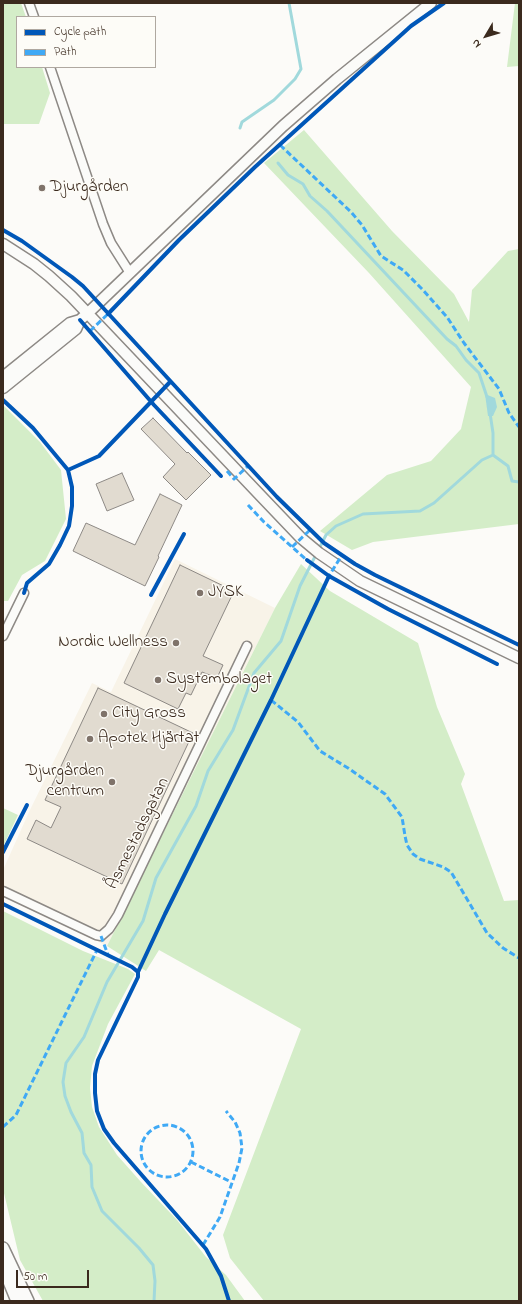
<!DOCTYPE html>
<html>
<head>
<meta charset="utf-8">
<style>
	body { margin:0 }
	#map { position:relative; width:522px; height:1304px; overflow:hidden; background:#fcfbf8; font-family:"Indie Flower",sans-serif }
	canvas { display:block }
	.frame { position:absolute; inset:0; border:4px solid #3b2a1e; pointer-events:none }
	.legend { position:absolute; left:16px; top:16px; width:140px; height:52px; box-sizing:border-box; background:#fdfcf7; border:1px solid #afa8a0; margin:0; padding:5px 7px; list-style:none; font-size:12px; color:#3b2a1e }
	.legend li { display:flex; align-items:center; gap:8px; height:20px }
	.legend b { width:20px; border:1px solid #afa8a0 }
	.north { position:absolute; left:466px; top:16px; width:40px; height:40px; -webkit-text-stroke:3px #fdfcf7; paint-order:stroke; rotate:232deg; font-size:11px; font-weight:700; line-height:16px; text-align:center; color:#3b2a1e }
	.north::after { content:''; display:block; margin:auto; width:14px; height:18px; background:#3b2a1e; clip-path:polygon(50% 0,100% 100%,50% 72%,0 100%) }
	.scale { position:absolute; left:16px; top:1270px; width:73px; height:18px; box-sizing:border-box; border:2px solid #3b2a1e; border-top:0; padding-left:5px; font-size:12px; line-height:14px; white-space:nowrap; color:#3b2a1e; -webkit-text-stroke:3px #fdfcf7; paint-order:stroke }
</style>
</head>
<body>
<div id="map">
<canvas width="522" height="1304"></canvas>
<div class="frame"></div>
<ul class="legend">
<li><b style="height:5px;background:#0057b8"></b>Cycle path</li>
<li><b style="height:5px;background:#3fa9f5"></b>Path</li>
</ul>
<div class="north">N</div>
<div class="scale">50 m</div>
</div>
<script>
const context = document.querySelector('canvas').getContext('2d');
context.lineJoin = 'round';
function fillPath(path, color) {
  context.fillStyle = color;
  context.fill(path, 'evenodd');
}
function toPath(rows) {
  const path = new Path2D();
  for (const r of rows) {
    if (r.length === 3) {
      path.moveTo(r[0] + r[2], r[1]);
      path.arc(r[0], r[1], r[2], 0, 2 * Math.PI);
      continue;
    }
    path.moveTo(r[0], r[1]);
    for (let i = 2; i < r.length; i += 2) path.lineTo(r[i], r[i + 1]);
  }
  return path;
}
function stroke(path, color, width, dash) {
  context.strokeStyle = color;
  context.lineWidth = width;
  context.lineCap = dash ? 'butt' : 'round';
  context.setLineDash(dash || []);
  context.stroke(path);
}
function drawText(font, color, halo, rows, align = 'center') {
  context.font = font + ' "Indie Flower",sans-serif';
  context.lineWidth = 3;
  context.setLineDash([]);
  context.textBaseline = 'middle';
  context.strokeStyle = halo;
  context.fillStyle = color;
  for (const [text, x, y, turn = 0] of rows) {
    context.save();
    context.translate(x, y);
    context.rotate((+turn || 0) * Math.PI / 180);
    context.textAlign = isNaN(turn) ? turn : align;
    if (halo) context.strokeText(text, 0, 0);
    context.fillText(text, 0, 0);
    context.restore();
  }
}
const built = toPath([
	[175,559,275,608,107,946,3,895,3,870,29,812,92,683,111,692]
]);
const green = toPath([
	[3,3,21,3,26,17,17,17,17,67,42,67,50,93,39,124,4,124,3,125],
	[515,3,519,3,519,66,507,67],
	[304,130,392,231,454,294,469,322,472,290,508,251,519,249,519,524,373,542,352,550,320,531,387,475,431,461,461,429,471,387,369,273,264,163],
	[3,405,40,442,61,470,66,519,45,561,22,575,8,601,3,601],
	[301,564,330,591,418,643,437,707,465,774,461,784,504,901,519,900,519,1301,264,1301,230,1258,223,1235,301,1029,159,950,146,971,107,946,275,608],
	[3,808,18,815,3,847],
	[3,911,83,951,128,969,135,974,108,1024,92,1066,90,1088,92,1107,99,1127,117,1155,141,1182,177,1220,206,1257,226,1275,245,1301,43,1301,20,1260,3,1189]
]);
const water = toPath([
	[485,394,495,398,497,407,493,416,488,416]
]);
const stream = toPath([
	[240,128,242,122,274,100,295,79,301,69,289,3],
	[278,163,288,175,303,184,310,196,327,211,447,339,456,346,466,360,479,373,487,397],
	[490,413,493,433,493,455],
	[154,1301,155,1281,153,1265,139,1248,102,1211,92,1187,91,1165,84,1153,82,1133,71,1112,65,1096,63,1082,66,1063,84,1037,107,982,143,921,156,878,196,806,208,771,233,730,254,673,281,641,300,586,326,535,336,526,363,514,420,511,434,503,482,460,493,455,508,466,512,481,519,482]
]);
const building = toPath([
	[153,418,187,453,188,452,211,475,186,500,163,477,175,464,141,429,153,418],
	[122,473,134,500,107,511,96,484,122,473],
	[160,494,182,505,158,556,159,557,145,586,73,551,86,523,135,545,160,494],
	[180,565,234,591,203,656,223,665,217,678,202,672,191,695,186,693,178,709,124,683,180,565],
	[98,688,193,733,122,884,27,839,36,820,51,828,61,807,45,800,98,688]
]);
const minor = toPath([
	[29,3,34,17],
	[50,67,103,224,111,243,130,273],
	[3,636,24,593],
	[3,891,96,935,101,936,109,929,118,915,247,646]
]);
const tertiary = toPath([
	[3,244,34,264,49,276,71,296,259,494,301,538,319,553,360,581,519,658],
	[3,377,70,323,80,320,88,313,283,126,337,79,431,3],
	[3,388,76,329,80,320]
]);
const secondary = toPath([
	[3,1248,28,1301],
	[3,1267,17,1301]
]);
const quiet = toPath([
	[280,145,351,212,362,225,381,256,403,270,423,290,447,317,464,343,499,389,509,413,519,427],
	[90,331,110,312],
	[227,471,234,479,248,466],
	[248,505,264,522,309,562],
	[292,547,310,530],
	[327,579,342,555],
	[271,700,298,722,320,751,348,768,385,794,402,817,405,836,407,845,413,854,420,859,443,867,451,872,487,933,503,948,519,958],
	[101,936,108,955],
	[167,1151,26],
	[3,1127,16,1115,97,950],
	[191,1162,231,1182],
	[203,1245,220,1217,239,1163,242,1148,240,1133,235,1122,226,1111]
]);
const cycleway = toPath([
	[3,230,22,241,72,277,83,286,277,497,324,543,355,564,375,575,519,645],
	[108,314,179,240,255,167,411,26,444,3],
	[80,320,154,405,221,476],
	[3,400,33,428,68,470,72,487,72,506,69,526,60,545,49,564,27,583,24,593],
	[68,470,99,456,170,382],
	[307,560,329,576,388,609,497,664],
	[151,595,184,534],
	[3,852,27,805],
	[3,904,132,967,138,972,138,977,98,1060,95,1074,95,1093,97,1111,104,1129,114,1143,206,1249,221,1276,229,1301],
	[138,972,165,914,271,700,329,576]
]);
const markers = [
	[42,188,4,"#7f736a"],
	[200,593,4,"#7f736a"],
	[176,643,4,"#7f736a"],
	[158,680,4,"#7f736a"],
	[104,714,4,"#7f736a"],
	[90,739,4,"#7f736a"],
	[112,782,4,"#7f736a"]
];
const poiNames = [
	["Djurgården",50,188],
	["JYSK",208,593],
	["Nordic Wellness",168,643,"right"],
	["Systembolaget",166,680],
	["City Gross",112,714],
	["Apotek Hjärtat",98,739],
	["Djurgården",104,772,"right"],
	["centrum",104,792,"right"]
];
const streetNames = [
	["Åsmestadsgatan",139,834,-64]
];
fillPath(built, '#f8f3e8');
fillPath(green, '#d4edc8');
fillPath(water, '#a1d9dc');
stroke(stream, '#a1d9dc', 3);
fillPath(building, '#e1dbd0');
stroke(building, '#8d8985', 1);
stroke(minor, '#8d8985', 11);
stroke(tertiary, '#8d8985', 13);
stroke(secondary, '#8d8985', 14);
stroke(minor, '#fbfbf9', 8);
stroke(tertiary, '#fbfbf9', 10);
stroke(secondary, '#fbfbf9', 11);
stroke(quiet, '#3fa9f5', 3, [6, 3]);
stroke(cycleway, '#0057b8', 4);
for (const [x, y, r, color] of markers) {
  const dot = new Path2D();
  dot.arc(x, y, r, 0, 2 * Math.PI);
  context.fillStyle = color;
  context.fill(dot);
  stroke(dot, '#fdfcf7', 1.5);
}
drawText('17px', '#3b2a1e', '#fdfcf7', poiNames, 'left');
drawText('17px', '#3b2a1e', '#fdfcf7', streetNames);
</script>
</body>
</html>
